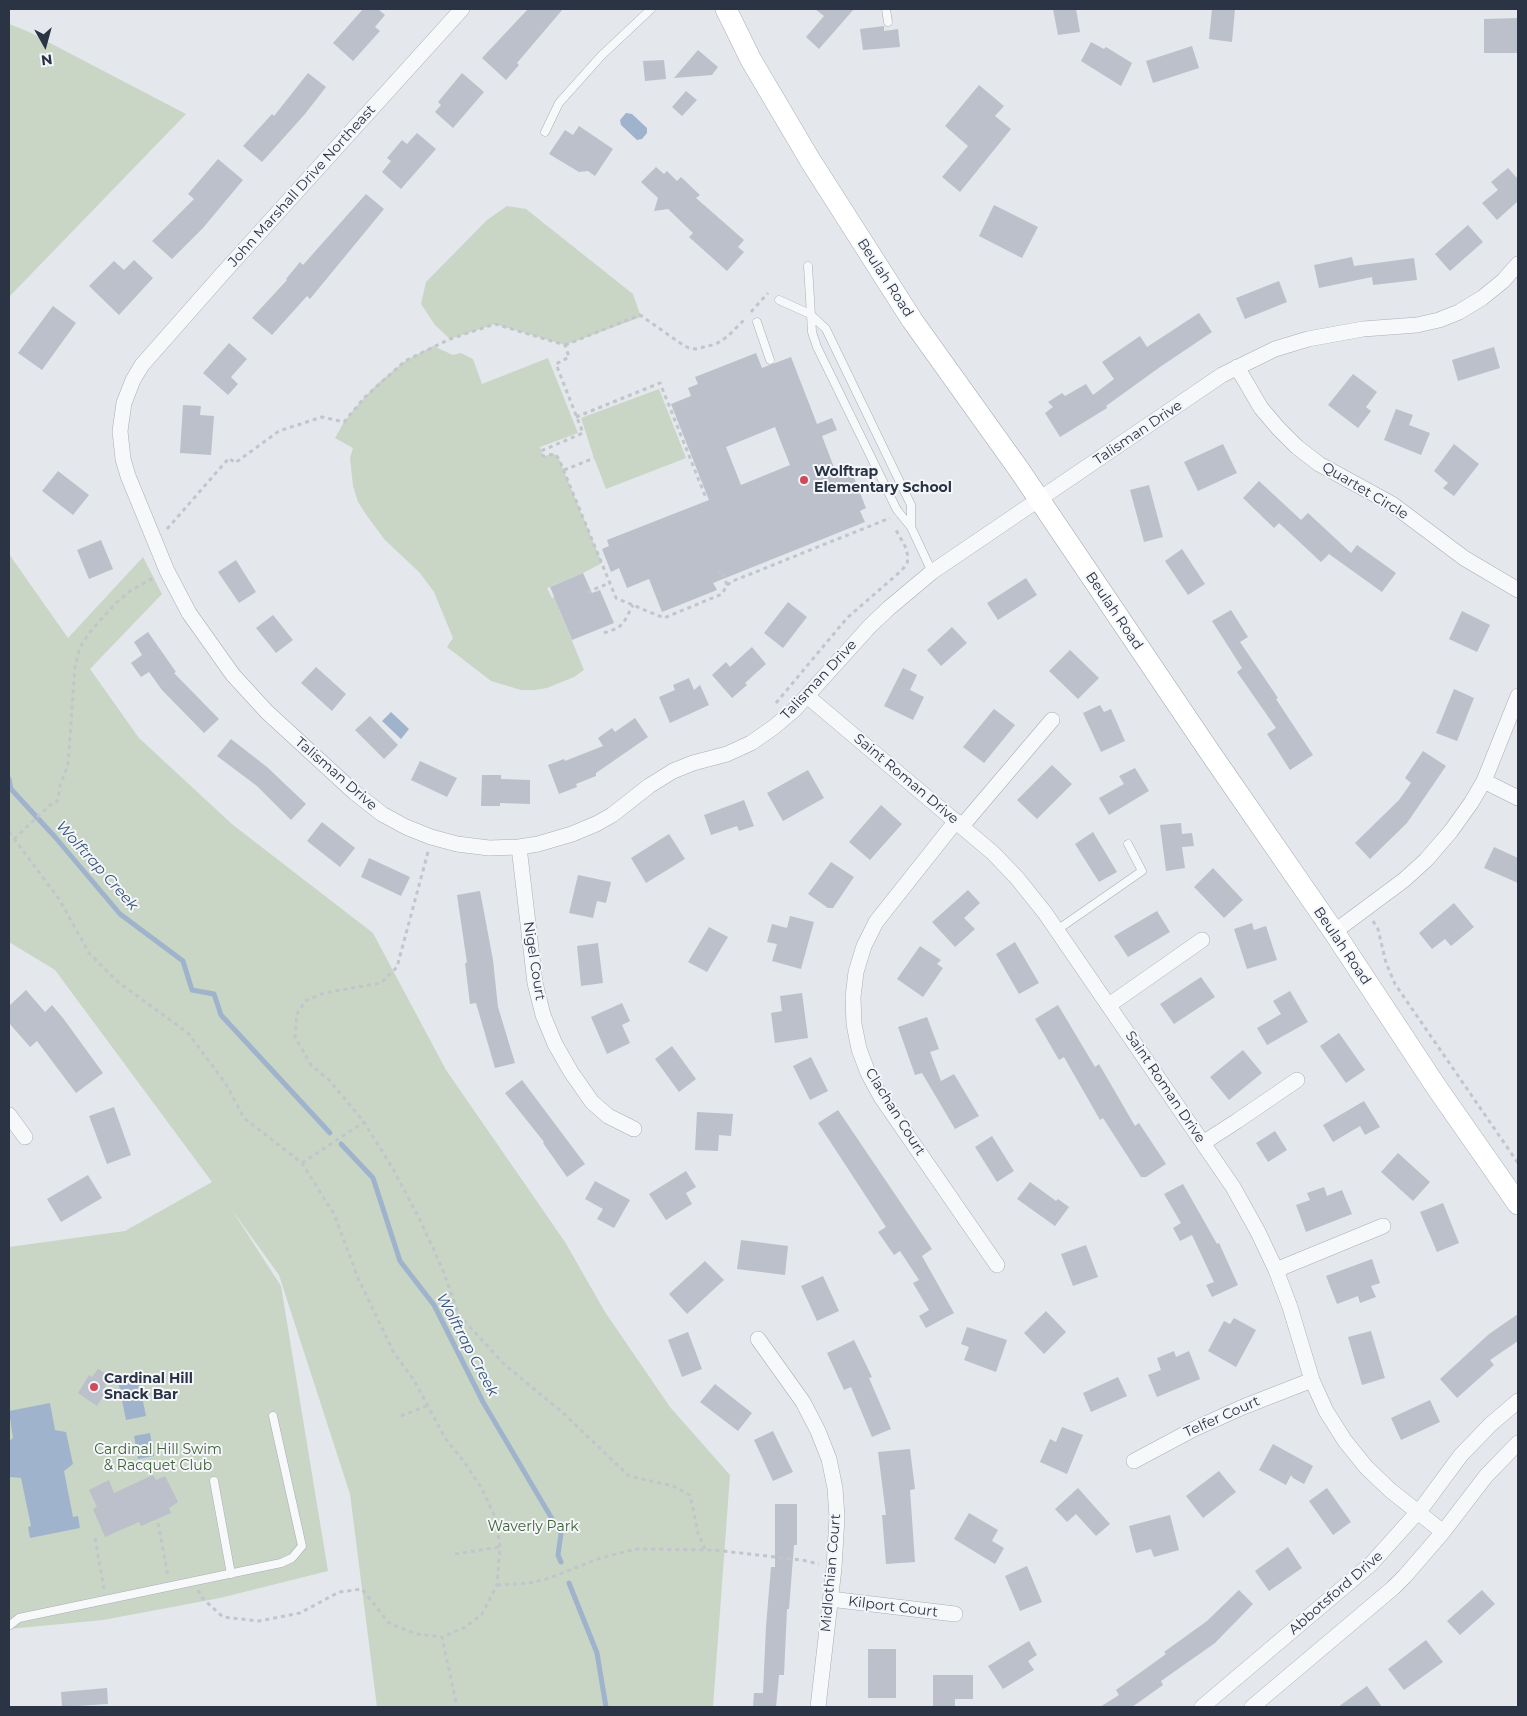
<!DOCTYPE html>
<html>
<head>
<meta charset="utf-8">
<style>
	body { margin:0 }
	#map { position:relative; width:1527px; height:1716px; overflow:hidden; background:#e4e7ec; font-family:Montserrat,sans-serif }
	canvas { display:block }
	.frame { position:absolute; inset:0; border:10px solid #2b3445; pointer-events:none }
	.north { position:absolute; left:20px; top:20px; width:50px; height:50px; -webkit-text-stroke:4px #f4f6f9; paint-order:stroke; rotate:173deg; font-size:14px; font-weight:700; line-height:20px; text-align:center; color:#2b3445 }
	.north::after { content:''; display:block; margin:auto; width:18px; height:22px; background:#2b3445; clip-path:polygon(50% 0,100% 100%,50% 72%,0 100%) }
</style>
</head>
<body>
<div id="map">
<canvas width="1527" height="1716"></canvas>
<div class="frame"></div>
<div class="north">N</div>
</div>
<script>
const context = document.querySelector('canvas').getContext('2d');
context.lineJoin = 'round';
function fillPath(path, color) {
  context.fillStyle = color;
  context.fill(path, 'evenodd');
}
function toPath(rows) {
  const path = new Path2D();
  for (const r of rows) {
    path.moveTo(r[0], r[1]);
    for (let i = 2; i < r.length; i += 2) path.lineTo(r[i], r[i + 1]);
  }
  return path;
}
function stroke(path, color, width, dash) {
  context.strokeStyle = color;
  context.lineWidth = width;
  context.lineCap = dash ? 'butt' : 'round';
  context.setLineDash(dash || []);
  context.stroke(path);
}
function drawText(font, color, halo, rows, align = 'center') {
  context.font = font + ' Montserrat,sans-serif';
  context.lineWidth = 4;
  context.setLineDash([]);
  context.textBaseline = 'middle';
  context.strokeStyle = halo;
  context.fillStyle = color;
  for (const [text, x, y, turn = 0] of rows) {
    context.save();
    context.translate(x, y);
    context.rotate((+turn || 0) * Math.PI / 180);
    context.textAlign = isNaN(turn) ? turn : align;
    if (halo) context.strokeText(text, 0, 0);
    context.fillText(text, 0, 0);
    context.restore();
  }
}
const green = toPath([
	[9,24,27,31,186,114,9,297],
	[507,206,526,209,633,294,641,317,565,345,495,324,450,339,435,325,421,304,426,282,487,220],
	[433,346,453,355,461,353,473,359,482,384,548,358,578,433,540,447,543,456,555,454,559,459,602,563,583,573,547,588,552,598,564,593,559,609,584,670,574,677,547,688,535,690,521,690,491,681,447,647,453,638,434,592,420,573,385,540,367,516,358,502,353,486,350,458,353,448,335,438,344,422,355,408,377,384,405,361],
	[659,389,686,458,606,489,594,458,581,418],
	[9,554,68,638,143,557,162,594,90,669,139,738,233,825,373,933,446,1070,565,1242,605,1312,670,1407,730,1475,713,1707,377,1707,350,1494,279,1275,232,1210,281,1286,328,1571,220,1598,103,1620,9,1629,9,1247,125,1231,212,1182,55,970,9,942]
]);
const water = toPath([
	[626,113,632,114,647,128,647,133,642,139,637,140,621,125,620,120],
	[391,712,409,729,401,739,382,721],
	[138,1377,146,1416,126,1420,118,1381],
	[50,1403,55,1430,66,1432,73,1464,64,1471,73,1517,78,1516,80,1528,30,1538,28,1527,31,1526,21,1478,10,1477,9,1473,9,1441,13,1438,9,1411],
	[150,1433,154,1456,138,1459,134,1436]
]);
const stream = toPath([
	[9,779,11,789,55,837,120,914,183,961,192,990,214,994,221,1015,330,1133],
	[341,1144,373,1178,400,1261,434,1305,483,1402,561,1534,558,1555,561,1562],
	[569,1583,597,1653,606,1707]
]);
const building = toPath([
	[363,9,378,9,385,15,375,27,380,31,353,61,333,43],
	[528,9,563,9,517,63,519,65,506,80,482,58],
	[815,9,854,9,819,49,806,37,824,16],
	[1053,9,1076,9,1080,32,1058,35],
	[1212,9,1235,9,1232,42,1209,39],
	[1518,18,1518,53,1484,53,1484,19],
	[884,26,884,31,898,29,900,47,863,50,860,29],
	[1091,42,1104,49,1106,47,1132,63,1121,86,1081,61],
	[1192,46,1199,68,1153,83,1146,61],
	[698,50,718,67,712,75,674,78],
	[664,60,666,79,645,81,643,61],
	[308,73,326,87,305,114,262,162,243,146,272,114,274,116],
	[462,73,484,92,453,128,435,112,441,105,438,102],
	[979,85,1004,106,995,116,1011,129,960,192,942,177,968,146,945,126],
	[686,91,697,100,682,116,672,107],
	[579,126,613,149,595,176,588,171,579,172,549,154,565,130,573,135],
	[417,133,436,149,401,189,382,172,391,161,387,158,402,140,407,144],
	[218,159,243,180,203,228,172,259,152,241,194,199,188,194],
	[656,167,664,174,667,171,677,181,681,177,700,195,696,198,744,240,738,247,744,252,727,271,689,237,693,233,668,209,654,211,658,198,641,182],
	[1508,168,1518,179,1518,201,1497,220,1482,203,1498,190,1491,182],
	[366,194,384,209,310,299,307,296,272,335,252,318,287,280,286,279,300,262,303,265],
	[994,205,1038,227,1022,258,979,236],
	[1468,225,1483,242,1450,271,1435,254],
	[1352,257,1354,266,1414,258,1417,280,1373,285,1372,277,1319,288,1314,265],
	[134,260,153,278,119,315,89,286,114,261,124,270],
	[1279,281,1287,302,1245,319,1236,298],
	[53,306,76,323,42,370,18,353],
	[1199,313,1212,332,1160,367,1106,406,1107,408,1060,437,1045,413,1053,407,1048,402,1062,393,1065,396,1086,384,1093,395,1114,379,1102,362,1140,336,1147,347],
	[229,343,247,359,231,377,238,384,228,395,203,373],
	[1494,347,1500,368,1458,381,1452,360],
	[756,353,762,368,791,357,817,424,832,418,837,430,822,436,837,475,851,470,866,508,860,511,865,522,713,583,717,590,662,612,649,579,627,588,619,568,611,572,602,549,609,546,607,540,709,500,671,404,691,396,688,388,698,384,695,377],
	[775,427,790,465,741,485,726,447],
	[1353,374,1377,392,1366,407,1371,411,1358,428,1328,405],
	[183,405,201,406,200,415,214,416,211,455,180,453],
	[1396,409,1413,415,1409,425,1430,433,1421,455,1384,440],
	[1223,444,1237,473,1198,491,1184,462],
	[1454,444,1479,464,1454,496,1443,488,1448,483,1434,471],
	[58,471,89,495,73,515,42,491],
	[1259,481,1301,520,1308,513,1351,553,1357,545,1396,573,1382,592,1329,554,1321,562,1279,523,1274,528,1243,498],
	[1149,485,1163,537,1144,542,1130,490],
	[101,540,113,569,89,579,77,550],
	[1182,549,1205,584,1188,595,1165,561],
	[236,560,256,592,239,603,218,572],
	[583,573,592,593,600,590,614,623,572,640,550,587],
	[1026,578,1037,595,998,620,987,603],
	[788,602,807,617,783,648,764,633],
	[1231,610,1248,637,1240,642,1278,698,1276,699,1313,755,1290,770,1267,734,1276,728,1237,672,1242,668,1212,621],
	[1462,611,1490,625,1477,652,1449,639],
	[273,615,293,640,276,653,256,628],
	[952,627,967,643,941,666,927,650],
	[148,632,176,672,174,673,219,719,204,733,162,690,149,672,141,677,131,663,142,655,134,642],
	[752,647,766,664,745,683,747,685,732,698,712,675,726,662,730,667],
	[1070,650,1099,678,1078,699,1049,671],
	[316,667,346,694,332,711,301,683],
	[903,668,917,675,910,690,924,697,913,720,884,706],
	[689,678,694,690,700,685,709,705,670,723,659,697,675,690,673,685],
	[1454,689,1474,698,1457,741,1436,733],
	[1100,705,1104,712,1111,709,1125,741,1101,752,1083,713],
	[994,709,1015,725,984,763,963,747],
	[370,716,398,745,384,759,355,730],
	[635,718,648,737,596,773,596,776,576,784,577,787,559,794,548,765,564,759,565,761,603,746,598,738,612,728,615,732],
	[231,739,267,767,306,804,291,820,257,786,217,756],
	[1423,751,1446,766,1407,823,1370,859,1355,843,1399,800,1411,783,1405,778],
	[420,761,457,778,447,797,411,780],
	[1052,765,1072,784,1037,819,1017,800],
	[1135,768,1149,791,1109,815,1099,798,1124,784,1119,776],
	[808,770,824,798,783,821,767,793],
	[482,775,501,775,501,779,530,780,530,804,500,803,500,806,481,806],
	[744,800,754,826,739,831,737,826,711,835,704,815],
	[881,805,902,824,870,860,849,842],
	[322,822,355,848,340,867,307,841],
	[1181,823,1182,834,1192,833,1194,846,1182,847,1185,868,1166,871,1160,825],
	[1093,832,1117,872,1099,882,1075,844],
	[669,834,685,859,646,883,631,858],
	[1494,847,1518,858,1518,883,1484,868],
	[369,858,410,877,401,896,361,877],
	[831,862,854,877,833,908,828,908,808,894],
	[1213,868,1243,900,1224,918,1194,887],
	[578,875,611,882,606,903,597,901,593,918,569,913],
	[968,890,980,903,964,918,975,929,955,947,932,922],
	[480,891,493,960,498,1007,515,1063,495,1068,476,1003,470,1004,465,963,467,963,457,895],
	[1454,903,1474,927,1451,946,1445,939,1432,949,1419,933],
	[1157,911,1170,932,1128,957,1114,936],
	[790,916,814,922,801,969,772,961,777,944,767,942,772,924,787,928],
	[1252,923,1254,930,1266,926,1277,960,1247,969,1234,929],
	[709,927,728,937,707,972,688,962],
	[1015,942,1039,983,1019,994,996,954],
	[598,943,603,983,581,986,577,946],
	[920,946,941,960,937,964,943,968,923,997,897,979],
	[1201,977,1215,997,1174,1024,1160,1004],
	[26,990,45,1012,52,1005,63,1018,103,1073,76,1093,37,1041,30,1047,9,1023,9,1006],
	[1290,991,1308,1022,1267,1045,1257,1028,1281,1014,1273,1001],
	[802,993,808,1038,775,1043,771,1013,782,1011,780,996],
	[622,1003,630,1021,622,1025,630,1043,607,1054,591,1017],
	[1058,1005,1095,1067,1099,1064,1135,1126,1139,1123,1166,1164,1146,1177,1141,1177,1103,1118,1100,1120,1064,1057,1059,1060,1035,1019],
	[927,1017,939,1049,930,1052,941,1081,954,1074,979,1116,955,1129,922,1073,915,1075,898,1027],
	[1339,1033,1365,1070,1346,1083,1320,1046],
	[672,1046,696,1079,679,1092,655,1059],
	[1243,1050,1262,1073,1229,1100,1210,1077],
	[811,1057,828,1091,810,1100,793,1066],
	[522,1080,585,1164,567,1177,543,1143,544,1142,505,1093],
	[1364,1101,1380,1127,1365,1135,1360,1126,1333,1142,1323,1125],
	[114,1107,131,1155,107,1164,89,1116],
	[838,1110,932,1249,922,1256,954,1313,926,1328,919,1316,929,1310,913,1283,919,1280,900,1251,894,1255,878,1232,886,1227,818,1123],
	[697,1112,733,1114,731,1136,719,1135,718,1151,695,1150],
	[1275,1131,1287,1150,1268,1162,1256,1143],
	[992,1136,1014,1171,997,1182,975,1147],
	[1398,1153,1430,1182,1413,1201,1381,1172],
	[686,1171,696,1187,686,1193,692,1204,666,1220,649,1194],
	[88,1175,102,1198,61,1222,47,1199],
	[595,1181,630,1200,614,1228,597,1219,603,1209,585,1199],
	[1030,1182,1056,1201,1058,1199,1069,1207,1055,1226,1017,1199],
	[1183,1184,1217,1244,1219,1243,1238,1285,1212,1297,1206,1285,1214,1282,1192,1235,1180,1241,1173,1228,1181,1223,1164,1194],
	[1324,1187,1327,1196,1342,1190,1352,1214,1306,1232,1296,1205,1310,1200,1307,1193],
	[1443,1203,1459,1243,1437,1252,1420,1212],
	[741,1240,788,1246,785,1275,737,1269],
	[1086,1245,1098,1277,1073,1286,1061,1254],
	[1372,1259,1380,1283,1371,1286,1376,1297,1360,1303,1358,1296,1337,1304,1326,1276],
	[705,1261,724,1280,687,1314,669,1294],
	[823,1276,839,1311,817,1321,801,1286],
	[1046,1311,1066,1332,1044,1354,1024,1333],
	[1518,1314,1518,1341,1490,1360,1494,1365,1457,1398,1440,1379,1489,1334],
	[1234,1318,1256,1330,1236,1367,1208,1351,1224,1321,1230,1324],
	[967,1327,1007,1340,996,1372,964,1360,969,1347,961,1344],
	[1371,1331,1385,1378,1362,1385,1348,1337],
	[688,1332,702,1369,682,1377,668,1340],
	[854,1340,872,1377,869,1378,891,1429,872,1437,851,1387,844,1390,827,1353],
	[1174,1351,1176,1357,1189,1351,1200,1379,1157,1397,1148,1375,1161,1370,1157,1358],
	[98,1369,111,1377,105,1386,108,1389,97,1406,78,1393,89,1375,92,1377],
	[1118,1377,1127,1396,1091,1412,1083,1393],
	[715,1384,752,1413,738,1431,700,1402],
	[1430,1400,1440,1422,1401,1440,1391,1418],
	[1062,1427,1083,1435,1067,1474,1040,1462,1050,1439,1056,1442],
	[773,1431,793,1472,773,1481,754,1440],
	[1273,1444,1313,1466,1304,1484,1293,1478,1291,1475,1286,1485,1259,1470],
	[910,1449,915,1489,910,1490,915,1562,886,1564,882,1515,886,1515,878,1452],
	[1219,1471,1236,1492,1203,1518,1186,1496],
	[153,1475,156,1480,165,1476,178,1502,169,1508,171,1513,141,1526,139,1522,105,1537,93,1509,97,1507,89,1490,109,1480,114,1493],
	[1078,1488,1110,1524,1096,1536,1076,1514,1067,1522,1055,1509],
	[1327,1488,1351,1522,1333,1535,1309,1501],
	[775,1504,797,1504,797,1545,794,1545,789,1609,787,1609,784,1675,779,1675,776,1707,753,1707,754,1693,763,1693,766,1626,771,1567,775,1567],
	[969,1513,998,1530,992,1541,1004,1548,995,1564,954,1539],
	[1170,1515,1179,1550,1154,1557,1151,1549,1136,1553,1129,1526],
	[1288,1547,1302,1568,1269,1591,1255,1571],
	[1027,1566,1042,1602,1020,1611,1005,1576],
	[1239,1590,1253,1604,1215,1643,1161,1681,1163,1685,1132,1707,1100,1707,1119,1695,1116,1690,1166,1654,1164,1652,1207,1621],
	[1482,1590,1495,1604,1460,1635,1447,1621],
	[1426,1640,1443,1662,1404,1690,1388,1669],
	[1029,1641,1037,1655,1028,1661,1034,1670,1003,1689,988,1666],
	[868,1649,896,1649,896,1698,868,1698],
	[933,1675,973,1675,973,1699,955,1699,955,1707,933,1707],
	[1367,1686,1382,1707,1338,1707],
	[107,1688,108,1704,62,1707,61,1692]
]);
const path = toPath([
	[751,312,768,293],
	[565,345,640,315,683,345,689,348,696,349,716,344,727,337,745,319],
	[576,417,660,383,706,498],
	[564,470,594,458],
	[167,529,229,458,235,463,279,431,322,417,344,422,365,397,405,361,450,339,495,324,565,345,569,357,556,364,583,433,541,451,543,456,555,454,559,459,616,598,664,618,722,594,727,585,722,571,713,575],
	[727,585,733,581,890,518],
	[587,592,610,583],
	[604,633,618,628,624,622,633,605],
	[776,703,847,618,901,571,907,564,908,557,906,548,896,530],
	[9,832,59,899,89,953,118,982,188,1033,226,1084,244,1118,302,1163,334,1214,358,1278,394,1353,414,1380,445,1438,465,1463,482,1489,496,1519,500,1547,497,1585,482,1614,464,1628,442,1637,457,1707],
	[14,839,50,805,55,804,58,799,60,785,68,765,75,666,80,647,90,632,115,604,130,591,155,577],
	[428,852,397,967,381,983,324,993,305,1001,297,1014,295,1037,311,1065,329,1080,364,1122,393,1169,419,1218,442,1268,459,1315,504,1364,562,1412,629,1476,673,1486,690,1495,698,1533,705,1549],
	[1373,921,1378,929,1386,963,1395,984,1518,1163],
	[302,1163,364,1122],
	[401,1416,426,1406],
	[158,1523,168,1576],
	[95,1538,104,1589],
	[455,1554,500,1547],
	[497,1585,530,1583,550,1578,600,1558,637,1549,714,1550,802,1560,819,1564],
	[198,1590,201,1597,223,1617,259,1621,300,1613,339,1592,362,1589,389,1623,416,1634,442,1637]
]);
const lane = toPath([
	[886,9,888,22],
	[545,132,559,103,601,56,651,9],
	[808,266,812,332,817,347,897,510,911,527,932,572],
	[779,300,810,314,826,329,911,505,911,527],
	[757,322,770,360],
	[1057,930,1142,871,1128,844],
	[214,1481,231,1574],
	[9,1626,19,1618,281,1563,292,1558,302,1546,273,1416]
]);
const street = toPath([
	[462,9,224,272,142,365,133,380,124,403,120,431,123,459,128,476,167,571,189,613,233,675,267,712,354,792,382,814,406,827,431,837,457,844,489,848,519,847,538,844,572,834,596,824,612,815,649,786,673,771,693,763,727,754,751,743,774,727,795,709,870,626,889,608,932,572,1222,375,1275,349,1308,339,1363,329,1417,325,1439,320,1459,312,1482,298,1503,281,1518,264],
	[1237,367,1261,408,1278,428,1297,447,1319,464,1392,504,1464,558,1518,590],
	[807,696,993,853,1017,878,1045,913,1233,1187,1258,1232,1276,1270,1290,1307,1312,1380,1326,1411,1345,1441,1366,1467,1390,1490,1443,1532],
	[1484,781,1518,798],
	[956,821,876,922,864,946,856,972,853,997,854,1024,859,1049,868,1073,881,1097,997,1265],
	[962,826,1052,720],
	[519,847,535,983,543,1015,555,1044,571,1072,592,1102,608,1116,634,1129],
	[1334,932,1404,880,1426,860,1451,831,1471,803,1484,781,1518,696],
	[1109,1005,1202,940],
	[9,1115,25,1137],
	[1203,1143,1237,1121,1297,1080],
	[1276,1270,1383,1226],
	[758,1339,803,1402,818,1431,829,1459,835,1488,837,1517,834,1568,818,1707],
	[1134,1461,1194,1429,1243,1407,1312,1380],
	[830,1599,955,1614],
	[1202,1707,1371,1564,1424,1505,1461,1455,1491,1424,1518,1401],
	[1252,1707,1393,1588,1405,1576,1443,1532,1486,1476,1518,1443]
]);
const secondary = toPath([
	[726,9,751,60,810,160,912,320,1020,471,1209,751,1334,932,1437,1088,1518,1204]
]);
const markers = [
	[804,480,5,"#d1495b"],
	[94,1387,5,"#d1495b"]
];
const streetNames = [
	["John Marshall Drive Northeast",302,186,-48],
	["Beulah Road",885,278,57],
	["Talisman Drive",1138,433,-34],
	["Quartet Circle",1365,491,31],
	["Beulah Road",1114,611,56],
	["Talisman Drive",819,680,-47],
	["Talisman Drive",336,774,41],
	["Saint Roman Drive",906,779,40],
	["Beulah Road",1342,946,56],
	["Nigel Court",534,961,81],
	["Saint Roman Drive",1165,1087,56],
	["Clachan Court",895,1112,58],
	["Telfer Court",1222,1417,-24],
	["Midlothian Court",831,1573,-85],
	["Abbotsford Drive",1336,1593,-41],
	["Kilport Court",893,1607,7]
];
const poiNames = [
	["Wolftrap",814,472],
	["Elementary School",814,488],
	["Cardinal Hill",104,1379],
	["Snack Bar",104,1395]
];
const parkNames = [
	["Cardinal Hill Swim",158,1450],
	["& Racquet Club",158,1466],
	["Waverly Park",533,1527]
];
const waterNames = [
	["Wolftrap Creek",97,866,48],
	["Wolftrap Creek",467,1345,62]
];
fillPath(green, '#c9d6c5');
fillPath(water, '#9fb4cc');
stroke(stream, '#9fb4cc', 5);
fillPath(building, '#bbc0ca');
stroke(lane, '#a9aeb7', 9);
stroke(street, '#a9aeb7', 16);
stroke(secondary, '#a9aeb7', 22);
stroke(path, '#c2c5cb', 3, [4, 4]);
stroke(lane, '#f7f8fa', 8);
stroke(street, '#f7f8fa', 15);
stroke(secondary, '#fff', 21);
for (const [x, y, r, color] of markers) {
  const dot = new Path2D();
  dot.arc(x, y, r, 0, 2 * Math.PI);
  context.fillStyle = color;
  context.fill(dot);
  stroke(dot, '#f4f6f9', 2);
}
drawText('14px', '#2b3445', '#f4f6f9', streetNames);
drawText('bold 14px', '#2b3445', '#f4f6f9', poiNames, 'left');
drawText('14px', '#3f6138', '#f4f6f9', parkNames);
drawText('italic 15px', '#34527a', '#f4f6f9', waterNames);
</script>
</body>
</html>
